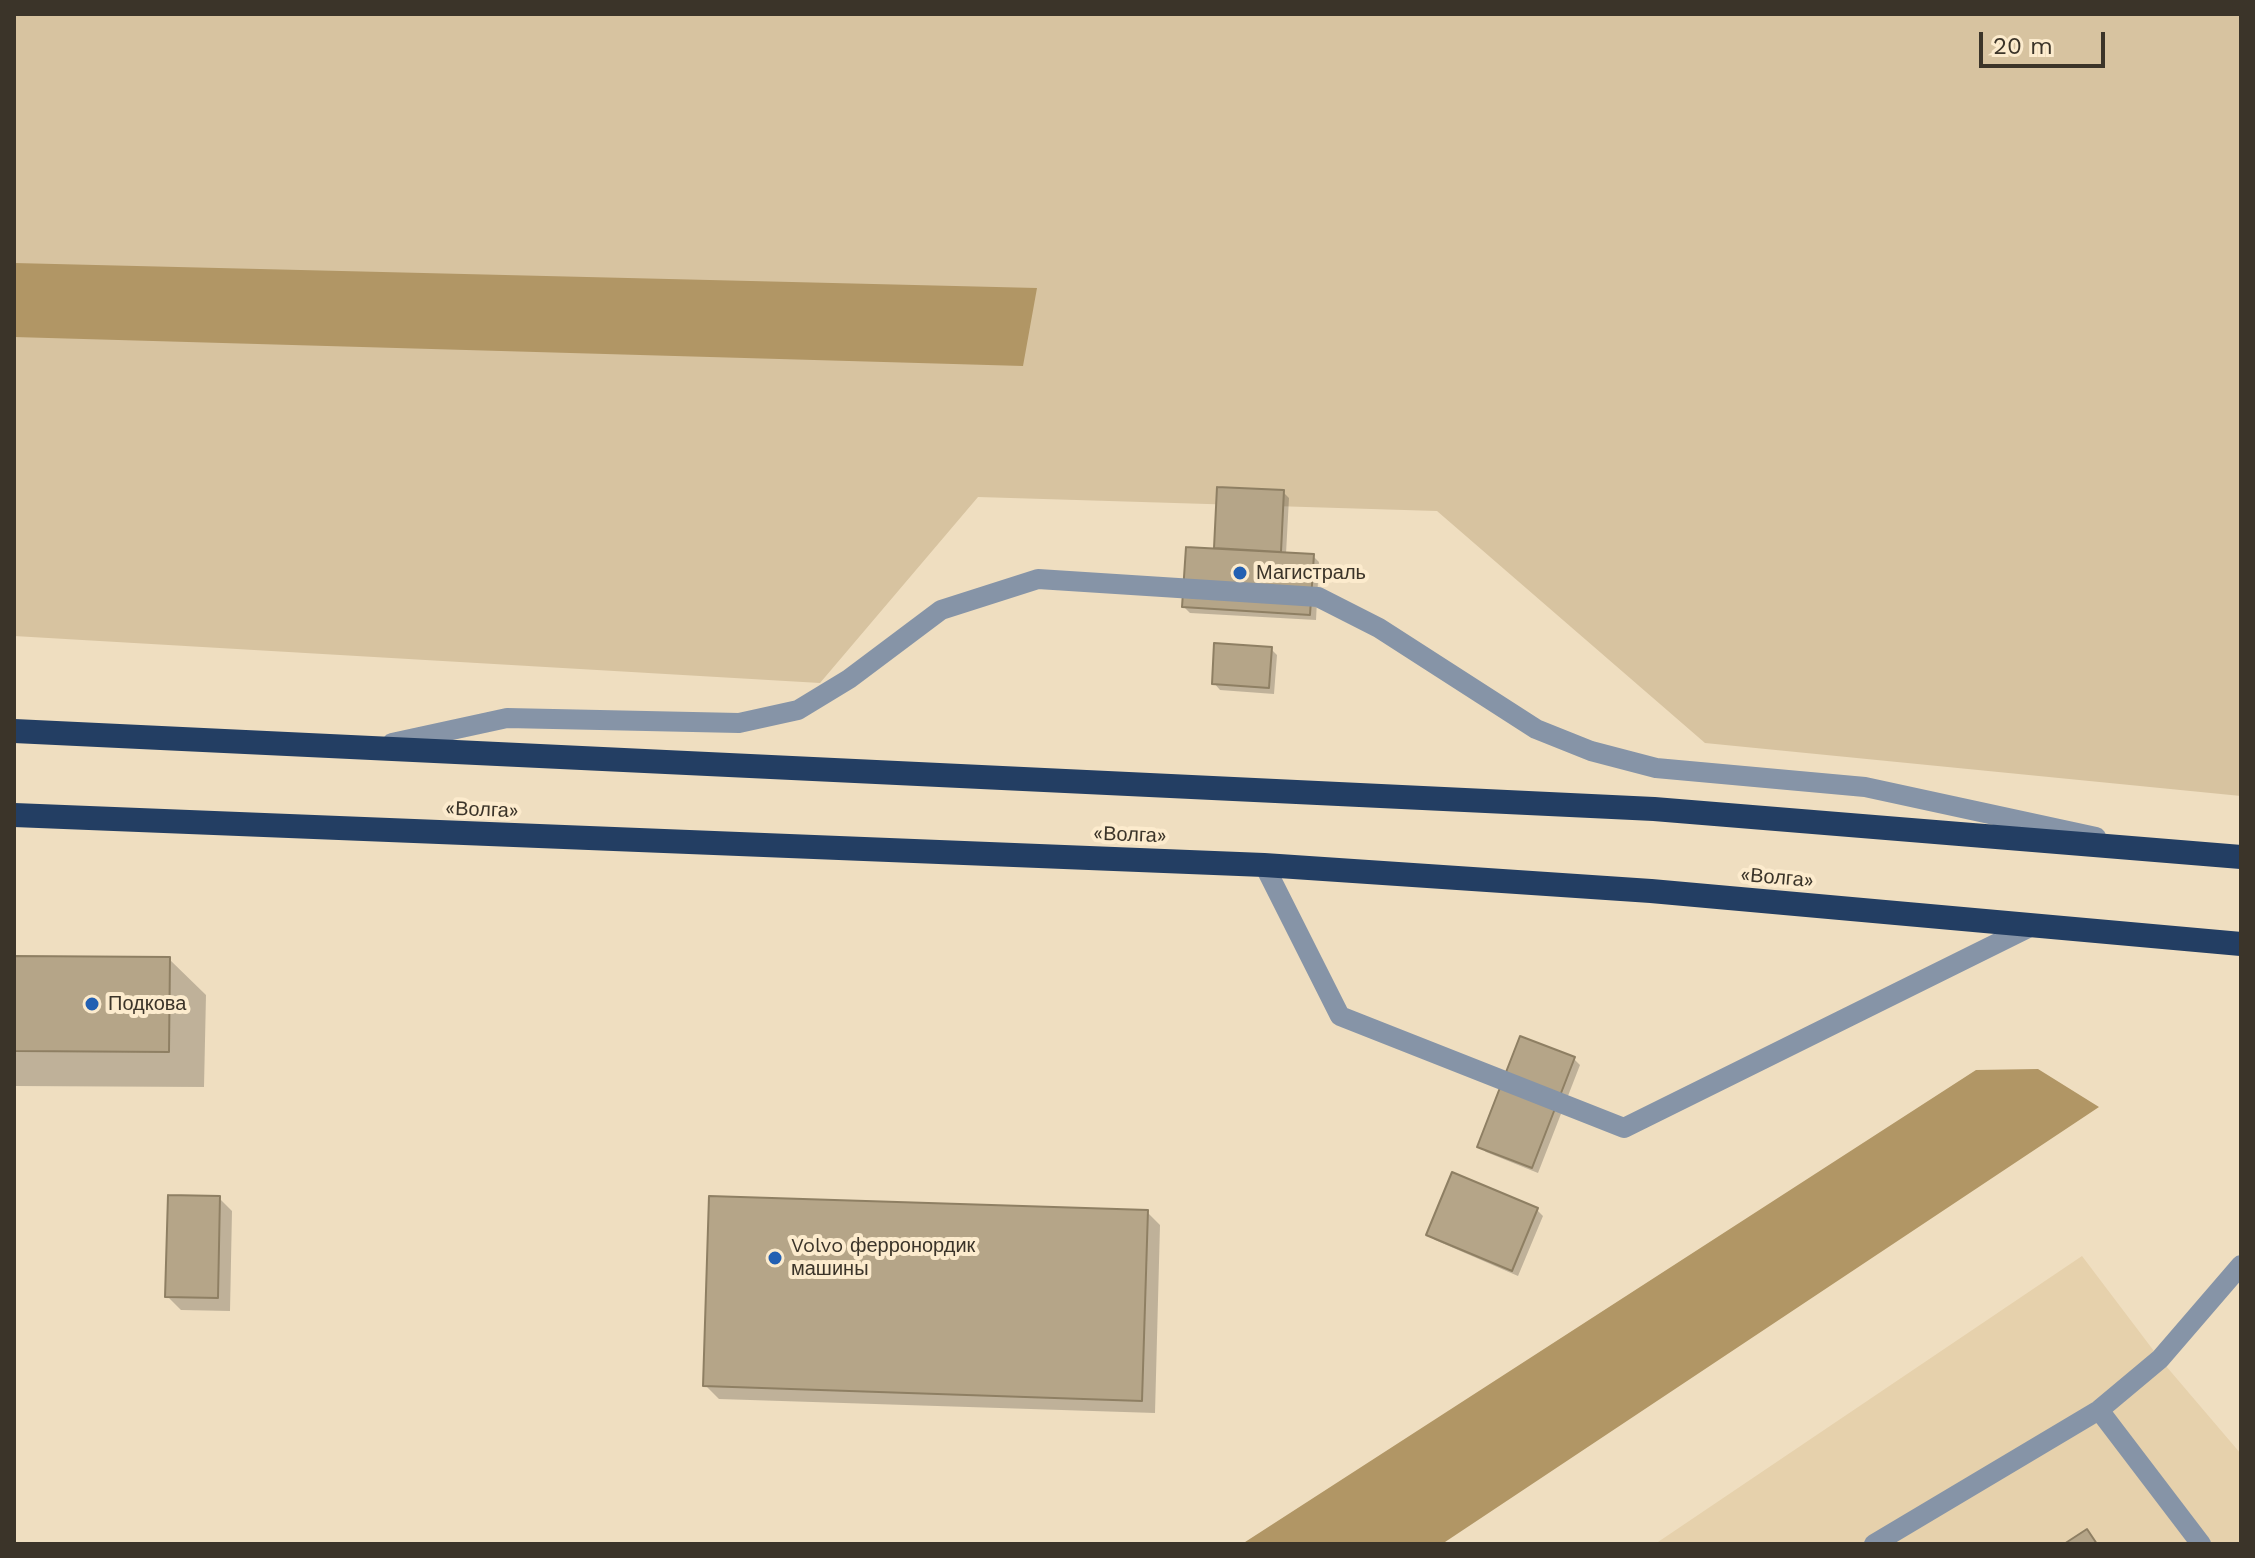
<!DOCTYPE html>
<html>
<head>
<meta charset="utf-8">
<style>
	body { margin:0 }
	#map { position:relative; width:2255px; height:1558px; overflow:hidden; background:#efdec0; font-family:"Work Sans",sans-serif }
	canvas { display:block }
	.frame { position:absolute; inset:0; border:16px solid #3b3429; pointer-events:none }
	.scale { position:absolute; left:1979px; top:32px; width:126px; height:36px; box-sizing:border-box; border:4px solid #3b3429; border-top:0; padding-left:10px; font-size:24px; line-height:28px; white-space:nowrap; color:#3b3429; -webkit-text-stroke:6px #fcebcd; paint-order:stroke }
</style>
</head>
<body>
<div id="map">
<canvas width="2255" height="1558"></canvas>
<div class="frame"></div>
<div class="scale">20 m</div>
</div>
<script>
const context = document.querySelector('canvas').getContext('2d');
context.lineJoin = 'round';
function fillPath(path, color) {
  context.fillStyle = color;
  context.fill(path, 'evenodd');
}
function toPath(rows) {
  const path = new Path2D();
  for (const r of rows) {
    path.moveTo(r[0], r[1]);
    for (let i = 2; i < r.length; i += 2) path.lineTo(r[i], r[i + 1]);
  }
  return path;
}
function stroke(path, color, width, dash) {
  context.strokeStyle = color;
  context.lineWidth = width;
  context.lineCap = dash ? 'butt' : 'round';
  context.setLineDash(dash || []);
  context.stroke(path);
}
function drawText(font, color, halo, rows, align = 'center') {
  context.font = font + ' "Work Sans",sans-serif';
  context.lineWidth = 8;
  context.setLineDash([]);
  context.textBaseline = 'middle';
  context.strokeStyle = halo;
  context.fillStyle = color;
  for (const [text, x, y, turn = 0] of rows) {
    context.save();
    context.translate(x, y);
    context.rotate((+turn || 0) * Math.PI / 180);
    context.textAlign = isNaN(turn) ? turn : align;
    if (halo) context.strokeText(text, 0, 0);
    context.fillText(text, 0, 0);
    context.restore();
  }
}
const built = toPath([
	[2082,1256,2160,1359,2241,1454,2241,1544,1655,1544]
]);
const green = toPath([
	[14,14,2241,14,2241,796,1705,743,1437,511,978,497,820,683,14,636]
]);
const forest = toPath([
	[14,263,1037,288,1023,366,14,337],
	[2038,1069,2099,1107,1442,1544,1242,1544,1976,1070]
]);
const shadow = toPath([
	[1219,489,1283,492,1289,498,1286,554,1313,556,1319,562,1316,620,1190,613,1184,607,1216,550],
	[1271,649,1277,655,1274,694,1220,690,1214,683],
	[14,958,169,959,206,995,204,1087,14,1086],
	[1574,1059,1580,1065,1538,1173,1486,1152,1479,1146],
	[219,1198,232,1211,230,1311,181,1310,167,1296],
	[1537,1210,1543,1216,1518,1276,1435,1240,1428,1234],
	[1147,1212,1160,1225,1155,1413,719,1399,705,1385]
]);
const building = toPath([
	[1217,487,1284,490,1281,552,1214,548,1217,487],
	[1186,547,1314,554,1310,615,1182,607,1186,547],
	[1214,643,1272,647,1269,688,1212,684,1214,643],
	[14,956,170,957,169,1052,14,1051,14,956],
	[1520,1036,1575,1057,1532,1168,1477,1147,1520,1036],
	[1452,1172,1538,1208,1512,1271,1426,1235,1452,1172],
	[168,1195,220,1196,218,1298,165,1297,168,1195],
	[709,1196,1148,1210,1142,1401,703,1386,709,1196],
	[2087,1529,2097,1544,2064,1544,2087,1529]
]);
const minor = toPath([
	[392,743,507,718,739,723,798,710,849,679,941,610,1038,579,1318,597,1379,628,1536,729,1591,751,1656,768,1865,787,2096,837],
	[1264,865,1340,1016,1624,1128,2036,924],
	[2099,1410,2201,1544],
	[1874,1544,2099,1410,2160,1359,2241,1265]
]);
const highway = toPath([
	[14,731,1654,809,2241,857],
	[14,815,1264,865,1651,891,2241,944]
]);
const markers = [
	[1240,573,8,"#2360b2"],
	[92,1004,8,"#2360b2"],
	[775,1258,8,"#2360b2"]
];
const poiNames = [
	["Магистраль",1256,573],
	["Подкова",108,1004],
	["Volvo ферронордик",791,1246],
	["машины",791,1269]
];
const streetNames = [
	["«Волга»",482,810,2],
	["«Волга»",1130,835,2],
	["«Волга»",1777,878,5]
];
fillPath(built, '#e6d1ac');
fillPath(green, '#d7c3a0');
fillPath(forest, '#b19665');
fillPath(shadow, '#0003');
fillPath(building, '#b5a588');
stroke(building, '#8e7f63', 2);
stroke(minor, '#8694a7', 20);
stroke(highway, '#233e63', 24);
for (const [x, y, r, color] of markers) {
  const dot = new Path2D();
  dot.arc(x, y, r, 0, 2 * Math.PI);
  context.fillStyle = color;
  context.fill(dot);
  stroke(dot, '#fcebcd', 3);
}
drawText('20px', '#3b3429', '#fcebcd', poiNames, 'left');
drawText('20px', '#3b3429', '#fcebcd', streetNames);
</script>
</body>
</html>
